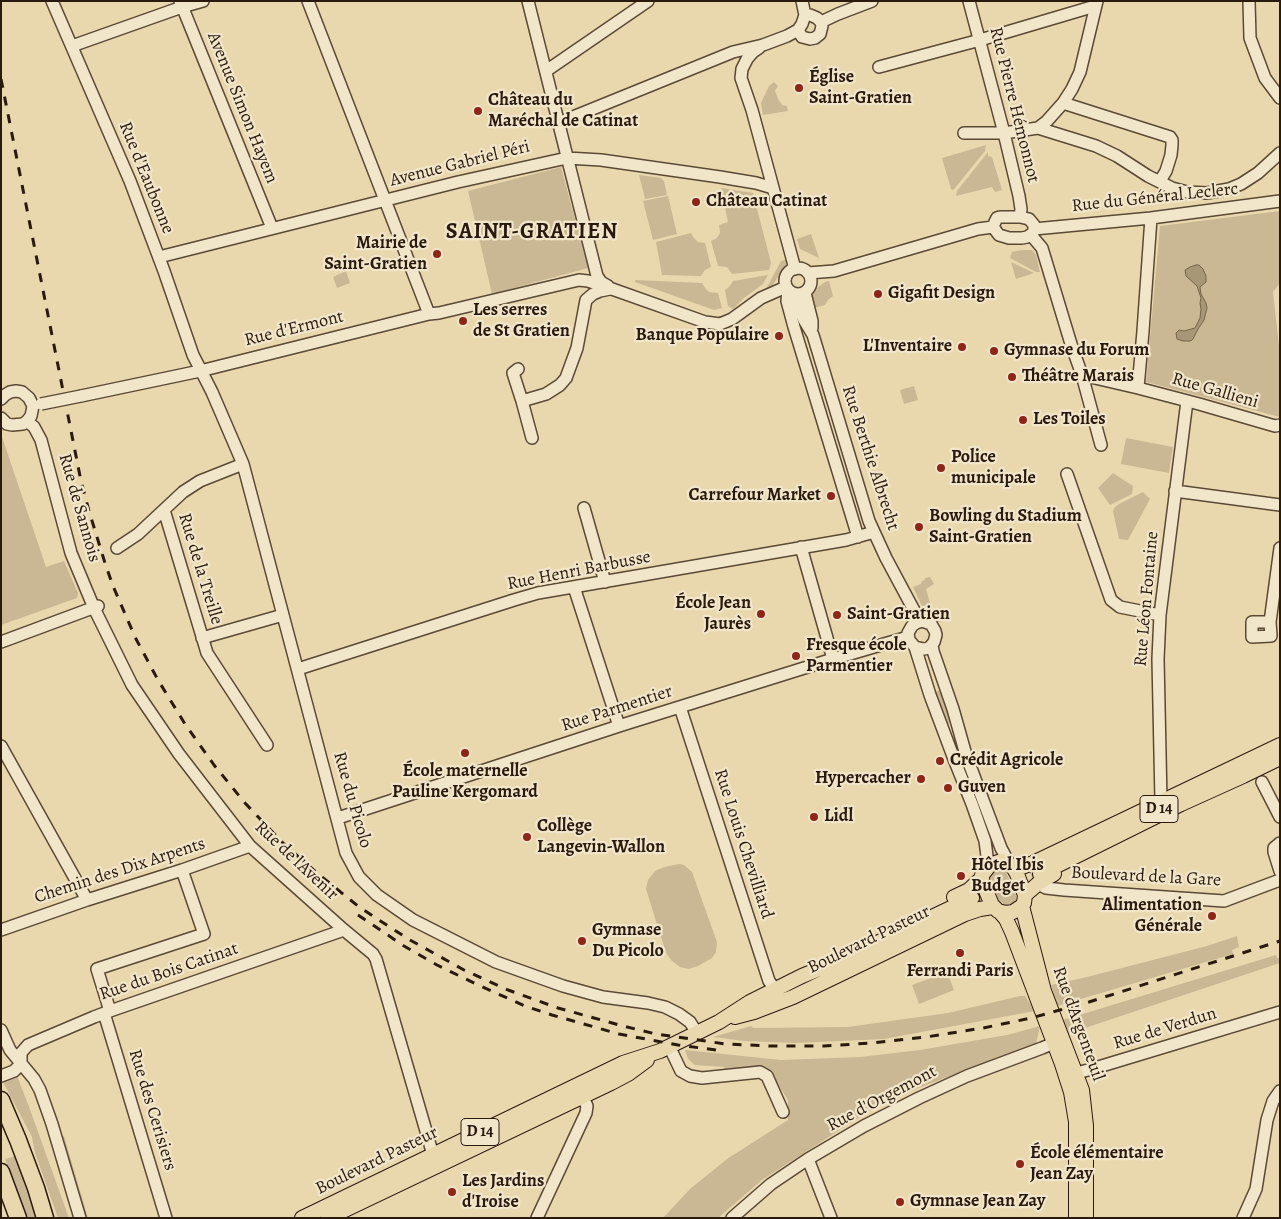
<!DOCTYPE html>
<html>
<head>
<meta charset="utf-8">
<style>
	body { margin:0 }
	#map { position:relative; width:1281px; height:1219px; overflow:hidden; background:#e9d8ae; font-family:Alegreya,serif }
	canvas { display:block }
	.frame { position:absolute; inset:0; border:2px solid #2a190d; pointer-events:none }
</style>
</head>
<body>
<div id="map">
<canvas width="1281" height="1219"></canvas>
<div class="frame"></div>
</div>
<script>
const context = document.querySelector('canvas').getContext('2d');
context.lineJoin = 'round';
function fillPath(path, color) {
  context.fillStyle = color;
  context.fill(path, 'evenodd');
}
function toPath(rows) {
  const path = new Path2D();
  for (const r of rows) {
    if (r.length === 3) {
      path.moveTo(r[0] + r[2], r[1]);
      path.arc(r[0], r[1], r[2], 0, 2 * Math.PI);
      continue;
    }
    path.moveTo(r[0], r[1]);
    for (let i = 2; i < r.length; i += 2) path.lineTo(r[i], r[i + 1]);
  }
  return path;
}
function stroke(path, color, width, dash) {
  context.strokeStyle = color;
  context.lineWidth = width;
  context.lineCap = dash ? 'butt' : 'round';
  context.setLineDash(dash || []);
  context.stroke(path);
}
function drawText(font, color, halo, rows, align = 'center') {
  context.font = font + ' Alegreya,serif';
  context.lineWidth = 4.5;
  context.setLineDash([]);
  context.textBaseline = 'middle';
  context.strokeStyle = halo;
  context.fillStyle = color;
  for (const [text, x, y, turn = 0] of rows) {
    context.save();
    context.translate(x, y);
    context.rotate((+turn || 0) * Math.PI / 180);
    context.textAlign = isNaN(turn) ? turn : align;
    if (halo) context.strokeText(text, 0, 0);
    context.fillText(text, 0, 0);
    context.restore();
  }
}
const green = toPath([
	[774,82,778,86,775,91,778,99,782,105,787,106,788,111,763,115,761,103,769,86],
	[986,145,985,151,955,188,953,190,951,189,942,158],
	[988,152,988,156,992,157,1002,190,995,192,992,187,956,196,957,191],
	[561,167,588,268,492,294,468,191],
	[639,175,661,178,664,181,667,195,645,199],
	[721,188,753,193,771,263,769,270,732,274,727,267,718,266,711,241,717,238,720,233,719,225,728,222],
	[668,196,677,234,653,240,643,201],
	[1280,211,1280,283,1273,292,1280,355,1280,417,1146,382,1160,226],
	[691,233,693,237,698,242,705,243,711,267,705,270,701,276,662,275,656,242],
	[811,234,819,258,800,249,797,239],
	[1022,250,1032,250,1036,255,1040,272,1036,272,1010,258,1012,252],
	[788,259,788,261,771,288,765,291,781,261],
	[1011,262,1013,263,1034,273,1016,279],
	[346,271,350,283,337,288,333,277],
	[768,275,763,284,744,298,733,309,728,306,725,290,730,286,733,281],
	[635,280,702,283,705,288,709,292,718,293,722,308,714,310,635,282],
	[829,281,833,296,828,300,825,305,814,308,811,298,818,287,825,282],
	[914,386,918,400,904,404,900,390],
	[1,434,46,567,64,561,78,593,77,598,1,625],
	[1126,438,1173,447,1169,473,1121,464],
	[1113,473,1133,486,1132,494,1110,505,1098,488],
	[1143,492,1150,499,1128,540,1119,539,1113,511,1114,508,1119,504],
	[930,577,934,584,926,589,934,617,943,615,944,618,944,621,939,622,935,621,933,618,927,617,913,587,921,584,922,581,925,580,925,578],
	[943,689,949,708,949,737,932,693],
	[679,864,684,865,692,872,717,942,716,952,712,958,698,966,689,969,680,967,672,961,666,953,646,889,648,880,655,871,664,867],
	[1001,869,1006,872,1016,894,1016,900,1012,904,1006,905,998,902,990,882,990,877,992,873,996,870],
	[1237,936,1239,947,1232,950,1233,954,1057,1006,1051,985,1087,977,1207,946],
	[1276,955,1277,958,1280,958,1280,963,1067,1034,1063,1020],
	[947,972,954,990,919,1004,912,985],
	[1020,996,1025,996,1035,1011,884,1039,795,1043,744,1041,713,1037,751,1026,753,1028,848,1027,948,1013],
	[1040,1026,1036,1044,921,1087,869,1111,762,1180,718,1218,663,1218,690,1189,727,1159,788,1120,788,1100,768,1069,725,1071,724,1067,695,1065,688,1059,685,1050,781,1060,860,1057,920,1050,1007,1035],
	[17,1076,28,1104,69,1218,58,1218,35,1153,32,1137,3,1082],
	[60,1136,64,1136,88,1218,84,1218],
	[15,1156,36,1218,25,1218,5,1159]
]);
const water = toPath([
	[1196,265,1199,265,1203,269,1206,276,1206,282,1200,287,1201,294,1206,303,1207,308,1204,320,1198,329,1193,339,1191,341,1183,341,1177,339,1176,333,1179,330,1184,331,1195,328,1200,318,1201,309,1200,303,1201,298,1197,286,1186,276,1185,270,1190,267,1196,265]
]);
const majorTunnel = toPath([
	[974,902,1040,874]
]);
const minor = toPath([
	[52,1,130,181,164,271,193,355,212,392,243,464,346,853,359,877,377,895,413,920,496,962,563,986,603,997,648,1003,665,1007,679,1014,690,1022,697,1033],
	[180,1,272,228],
	[308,1,429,314],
	[528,1,597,276,601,282,608,286],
	[969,1,1004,133,1019,196,1021,209,1020,217],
	[1249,1,1250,38,1265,78,1280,98],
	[821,22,838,14,872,1],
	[798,30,802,37,810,39,815,38,820,34,822,26,821,22,817,18,810,15,805,15],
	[72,46,182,7,203,1],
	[759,48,753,52,747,59,742,69,741,78,752,110,795,269],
	[879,67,980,40,1095,6],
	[546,71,648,1],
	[1063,103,1170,137,1172,140,1172,145,1171,155,1166,171,1160,181],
	[558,123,733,52,763,45,787,36,798,30,802,24,805,15,802,1],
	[1038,128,1096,146,1117,156,1148,176,1172,188,1187,192,1207,193,1229,189,1241,184,1258,173,1280,153],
	[964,133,1004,133,1038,128,1047,121,1063,103,1072,89,1080,72,1097,1],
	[1000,217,1020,217,1029,219,1034,225,1034,229,1033,233,1027,237,1022,238,1009,238,999,235,993,227,995,222,997,218,1000,217],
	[1034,229,1151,218,1280,201],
	[1031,235,1042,248,1071,344,1082,375,1101,445],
	[159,257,458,182,567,158,601,160,720,177,756,183,773,188],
	[798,281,13],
	[808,273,834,271,978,229,993,227],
	[788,289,787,301,794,327,858,537],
	[805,293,812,321,812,328],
	[794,294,804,320,813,335,869,521,886,558,916,614,922,621],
	[518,369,513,373,522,401],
	[1082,375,1138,388,1199,404,1275,426,1280,425],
	[1138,388,1143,331,1151,218],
	[81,396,200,371,429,314,439,313,579,280,588,281,612,289,705,322,720,324,732,319,761,298,786,287],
	[1,399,5,395,10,392,16,391,22,392,29,398,33,406,31,416,27,421,23,424,12,425,7,424,1,418],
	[27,421,34,427,41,440,71,553,94,608,132,685,179,754,250,846,344,930,373,954,376,959,433,1155],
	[532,438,522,401,546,394,560,385,566,378,577,348,586,300,593,294,600,291,610,289],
	[1067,474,1111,600,1120,607,1160,615],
	[1175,491,1280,505],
	[584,508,605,582],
	[164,510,207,653,267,745],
	[801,547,833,659],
	[117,548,138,534,183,492,200,481,243,464],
	[574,587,619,726],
	[1270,622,1252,622,1252,637,1271,636,1270,622,1280,548],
	[202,638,283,615],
	[1,642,98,606],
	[932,645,933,651,953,709,966,755,1001,848,1010,865],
	[915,647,924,649,929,648,934,642,936,635,935,631,931,624,922,621,916,623,912,626,908,633,909,640,915,647,930,695,954,759,972,804,985,841,987,856,986,868],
	[298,669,514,600,538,593,846,540,874,532],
	[680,707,769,981,775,989],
	[1,746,87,900],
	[1262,782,1280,817],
	[1161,801,1158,659,1160,615,1187,401],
	[338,818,622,725,833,659,908,637],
	[1280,843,1274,848,1274,852,1280,871],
	[1040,882,1042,886,1046,888,1064,890,1224,901,1280,880],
	[1,930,87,900,182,870,250,846],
	[110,1011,97,969,204,934,182,870],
	[104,1013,166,1218],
	[1,1030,10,1050,34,1079,40,1090,52,1124,80,1218],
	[669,1046,681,1071,690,1076,702,1078,760,1072,767,1076,783,1112],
	[21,1064,21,1053,28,1045,94,1017,110,1011,344,930],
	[1069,1069,1077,1073,1095,1068,1280,1012],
	[1,1076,14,1071,21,1064],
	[808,1159,831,1218],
	[537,1218,586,1113,587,1106,579,1090],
	[732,1218,771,1184,808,1159,864,1126,919,1098,967,1076,1042,1048,1054,1043,1059,1038],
	[1243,1218,1256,1189,1267,1120,1273,1101,1280,1091]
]);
const major = toPath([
	[1002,861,1010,865,1013,867,1017,874,1025,895,1024,903,1022,906,1013,912,1006,913,998,911,992,905,982,881,982,875,990,865,998,862,1002,861],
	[1013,867,1022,867,1033,863,1280,745],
	[1040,874,1181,804,1243,776,1280,758],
	[1025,895,1040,882,1054,874],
	[954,897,969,890,982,878],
	[1022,906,1044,991,1082,1090,1086,1126,1086,1218],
	[1000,912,1006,919,1012,932,1062,1064,1071,1092,1076,1122,1076,1218],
	[735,1017,754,1012,793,997,965,914,980,909,993,907],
	[302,1218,623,1063,660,1051,719,1022,750,1002,802,976,843,959,972,898],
	[328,1218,611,1083,628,1074,647,1060]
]);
const highway = toPath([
	[1,1100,18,1140,36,1188,45,1218],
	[1,1172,18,1218]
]);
const rail = toPath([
	[1,79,81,481,89,511,105,563,113,586,135,637,158,680,185,724,214,765,245,803,283,843,317,873,358,906,382,922,410,940,464,970,508,990,558,1008,623,1026,656,1034,726,1044,770,1046,824,1046,871,1043,926,1037,983,1028,1031,1018,1089,1002,1280,941],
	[358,915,404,946,437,965,476,984,525,1006,552,1015,619,1034,678,1045,724,1051]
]);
const minorBridge = toPath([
	[41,404,81,396]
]);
const markers = [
	[799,88,5,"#8f2418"],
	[478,111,5,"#8f2418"],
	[696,202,5,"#8f2418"],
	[437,254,5,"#8f2418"],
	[878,294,5,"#8f2418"],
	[463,321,5,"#8f2418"],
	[779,336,5,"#8f2418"],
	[962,347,5,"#8f2418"],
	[994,351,5,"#8f2418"],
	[1012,377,5,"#8f2418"],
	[1023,420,5,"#8f2418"],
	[941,468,5,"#8f2418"],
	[831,496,5,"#8f2418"],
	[919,527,5,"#8f2418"],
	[761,614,5,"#8f2418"],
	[837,615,5,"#8f2418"],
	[796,656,5,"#8f2418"],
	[465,753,5,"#8f2418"],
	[940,761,5,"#8f2418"],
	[921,779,5,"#8f2418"],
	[948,788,5,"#8f2418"],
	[814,817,5,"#8f2418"],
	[527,837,5,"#8f2418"],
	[961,876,5,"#8f2418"],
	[1212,916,5,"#8f2418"],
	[582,941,5,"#8f2418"],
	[960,953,5,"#8f2418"],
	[1020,1164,5,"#8f2418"],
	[452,1192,5,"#8f2418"],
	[900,1202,5,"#8f2418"]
];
const shields = [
	[1159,809,38],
	[480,1132,38]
];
const shieldNames = [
	["D 14",1159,809],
	["D 14",480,1132]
];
const poiNames = [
	["Église",809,78],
	["Saint-Gratien",809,99],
	["Château du",488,101],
	["Maréchal de Catinat",488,122],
	["Château Catinat",706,202],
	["Mairie de",427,244,"right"],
	["Saint-Gratien",427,265,"right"],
	["Gigafit Design",888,294],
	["Les serres",473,311],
	["de St Gratien",473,332],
	["Banque Populaire",769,336,"right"],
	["L'Inventaire",952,347,"right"],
	["Gymnase du Forum",1004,351],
	["Théâtre Marais",1022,377],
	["Les Toiles",1033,420],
	["Police",951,458],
	["municipale",951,479],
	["Carrefour Market",821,496,"right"],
	["Bowling du Stadium",929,517],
	["Saint-Gratien",929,538],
	["École Jean",751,604,"right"],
	["Jaurès",751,625,"right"],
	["Saint-Gratien",847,615],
	["Fresque école",806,646],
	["Parmentier",806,667],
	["Crédit Agricole",950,761],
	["École maternelle",465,772,"center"],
	["Pauline Kergomard",465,793,"center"],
	["Hypercacher",911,779,"right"],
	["Guven",958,788],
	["Lidl",824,817],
	["Collège",537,827],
	["Langevin-Wallon",537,848],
	["Hôtel Ibis",971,866],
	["Budget",971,887],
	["Alimentation",1202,906,"right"],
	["Générale",1202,927,"right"],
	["Gymnase",592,931],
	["Du Picolo",592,952],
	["Ferrandi Paris",960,972,"center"],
	["École élémentaire",1030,1154],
	["Jean Zay",1030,1175],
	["Les Jardins",462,1182],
	["d'Iroise",462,1203],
	["Gymnase Jean Zay",910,1202]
];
const streetNames = [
	["Rue Pierre Hémonnot",1014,105,76],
	["Avenue Simon Hayem",242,108,68],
	["Avenue Gabriel Péri",460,164,-14],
	["Rue d'Eaubonne",146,178,68],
	["Rue du Général Leclerc",1155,198,-6],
	["Rue d'Ermont",294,329,-14],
	["Rue Gallieni",1215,391,16],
	["Rue Berthie Albrecht",870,458,72],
	["Rue de Sannois",79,508,74],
	["Rue de la Treille",200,569,73],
	["Rue Henri Barbusse",579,571,-11],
	["Rue Léon Fontaine",1147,599,-85],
	["Rue Parmentier",617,709,-18],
	["Rue du Picolo",352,800,74],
	["Rue Louis Chevilliard",743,844,72],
	["Rue de l'Avenir",296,861,43],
	["Chemin des Dix Arpents",120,871,-18],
	["Boulevard de la Gare",1146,877,3],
	["Boulevard Pasteur",869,940,-26],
	["Rue du Bois Catinat",169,972,-19],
	["Rue d'Argenteuil",1078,1024,70],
	["Rue de Verdun",1165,1029,-17],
	["Rue d'Orgemont",882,1099,-28],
	["Rue des Cerisiers",152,1110,73],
	["Boulevard Pasteur",377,1161,-26]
];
const districtNames = [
	["SAINT-GRATIEN",532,233]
];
fillPath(green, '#c9b893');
fillPath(water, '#a89777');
stroke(water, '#76654d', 1);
stroke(majorTunnel, '#c3b28e', 14, [14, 7]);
stroke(minor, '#5a4935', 14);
stroke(major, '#2a190d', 16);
stroke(highway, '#2a190d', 19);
stroke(minor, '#f1e6ca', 11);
stroke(major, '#e9d8ae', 14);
stroke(highway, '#e9d8ae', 16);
stroke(rail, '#2a190d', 3, [9, 9]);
stroke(minorBridge, '#5a4935', 14, []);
stroke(minorBridge, '#f1e6ca', 11);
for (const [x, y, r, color] of markers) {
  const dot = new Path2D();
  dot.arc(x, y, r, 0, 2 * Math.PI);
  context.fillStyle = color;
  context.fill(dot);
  stroke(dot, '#f1e6ca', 2);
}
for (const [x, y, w] of shields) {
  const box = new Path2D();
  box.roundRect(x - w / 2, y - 13.5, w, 27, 4);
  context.fillStyle = '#f1e6ca';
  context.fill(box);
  stroke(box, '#2a190d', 1);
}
drawText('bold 16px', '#2a190d', null, shieldNames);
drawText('bold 18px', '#2a190d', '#f1e6ca', poiNames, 'left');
drawText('18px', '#2a190d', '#f1e6ca', streetNames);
context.letterSpacing = '1px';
drawText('bold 22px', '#2a190d', '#f1e6ca', districtNames);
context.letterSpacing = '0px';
</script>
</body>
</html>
